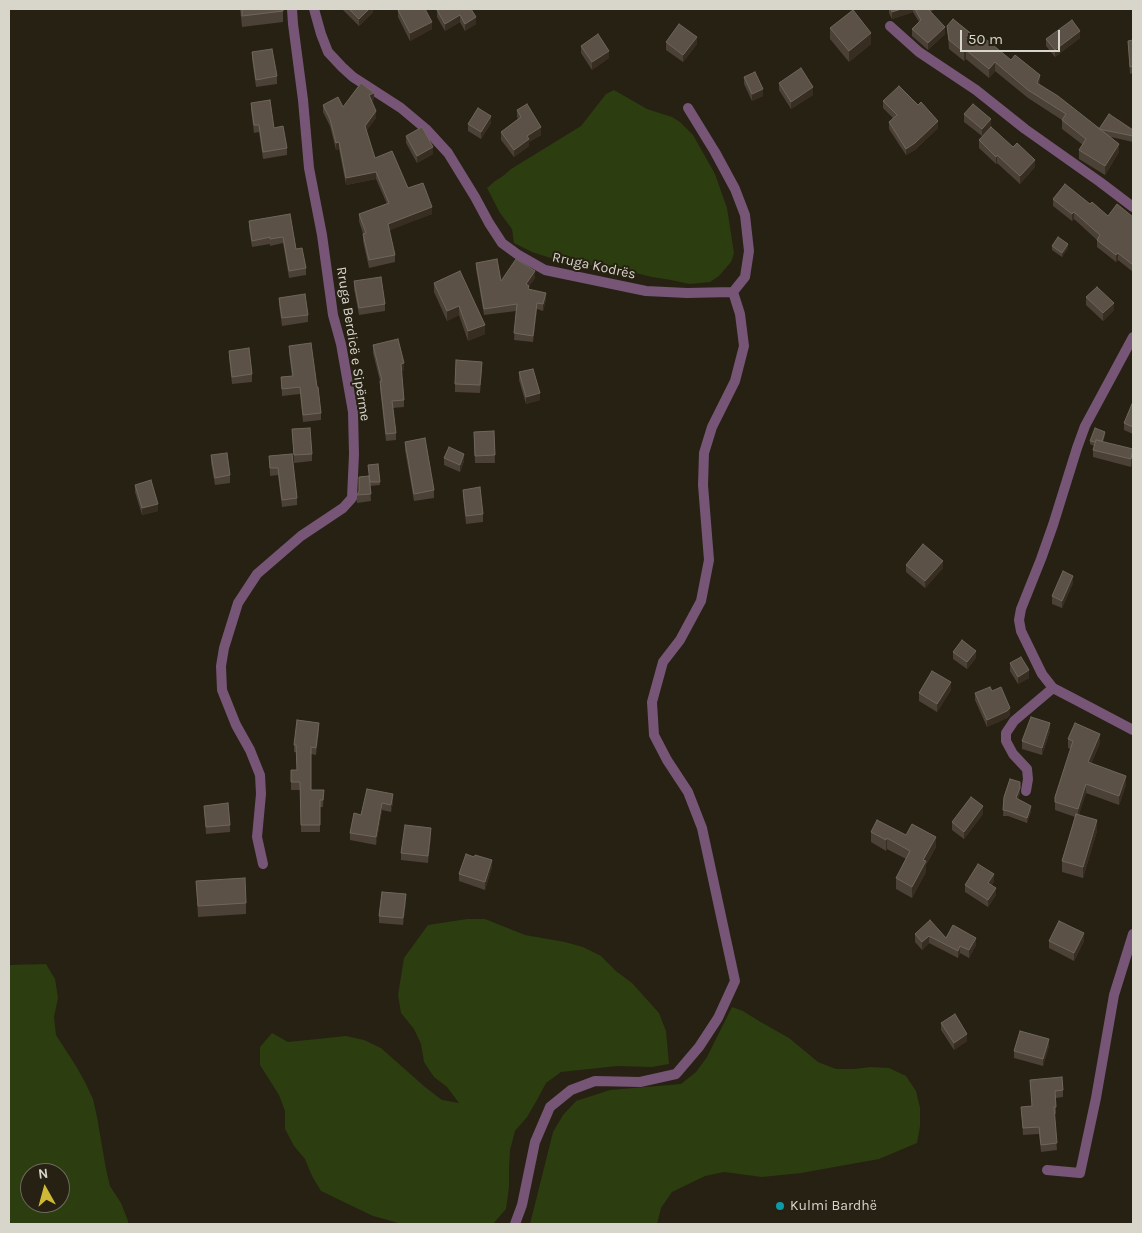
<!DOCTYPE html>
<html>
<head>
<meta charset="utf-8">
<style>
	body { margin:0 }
	#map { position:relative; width:1142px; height:1233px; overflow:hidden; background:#262113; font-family:Karla,sans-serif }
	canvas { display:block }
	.frame { position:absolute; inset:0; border:10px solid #d8d5cb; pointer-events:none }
	.north { position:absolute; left:20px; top:1163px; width:50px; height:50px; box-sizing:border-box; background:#262113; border:1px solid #6d695d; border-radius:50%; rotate:353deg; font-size:14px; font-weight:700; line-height:20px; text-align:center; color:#d8d5cb }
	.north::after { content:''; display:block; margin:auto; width:18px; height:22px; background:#d0b837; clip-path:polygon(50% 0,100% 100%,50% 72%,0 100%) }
	.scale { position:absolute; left:960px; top:30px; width:100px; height:22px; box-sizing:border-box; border:2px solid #d8d5cb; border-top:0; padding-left:6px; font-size:15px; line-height:18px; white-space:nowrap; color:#d8d5cb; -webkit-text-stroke:4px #262113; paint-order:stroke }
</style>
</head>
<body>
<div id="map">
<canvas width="1142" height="1233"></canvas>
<div class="frame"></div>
<div class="north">N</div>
<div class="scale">50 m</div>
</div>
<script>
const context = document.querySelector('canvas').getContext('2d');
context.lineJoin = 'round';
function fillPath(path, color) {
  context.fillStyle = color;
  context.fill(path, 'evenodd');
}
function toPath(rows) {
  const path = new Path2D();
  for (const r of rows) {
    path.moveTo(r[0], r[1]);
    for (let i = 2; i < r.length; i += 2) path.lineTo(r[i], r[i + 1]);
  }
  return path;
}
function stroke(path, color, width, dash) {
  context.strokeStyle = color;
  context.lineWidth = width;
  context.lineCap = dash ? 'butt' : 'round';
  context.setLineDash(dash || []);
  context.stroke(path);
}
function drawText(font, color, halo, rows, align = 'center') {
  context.font = font + ' Karla,sans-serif';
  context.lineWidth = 4;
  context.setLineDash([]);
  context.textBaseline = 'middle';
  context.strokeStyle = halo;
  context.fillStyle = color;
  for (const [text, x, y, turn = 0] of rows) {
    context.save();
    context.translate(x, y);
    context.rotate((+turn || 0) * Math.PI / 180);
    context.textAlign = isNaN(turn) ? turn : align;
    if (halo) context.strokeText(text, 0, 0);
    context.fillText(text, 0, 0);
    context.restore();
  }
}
const green = toPath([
	[614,90,647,109,672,117,680,122,693,135,715,174,727,208,734,253,731,262,719,276,710,282,690,284,671,280,652,277,606,266,569,264,532,252,514,243,512,229,500,213,487,188,495,181,503,176,511,169,581,126,606,94],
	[467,919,485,919,525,935,565,942,583,947,601,956,616,971,632,983,659,1013,666,1031,669,1064,652,1067,617,1066,561,1072,546,1083,537,1100,527,1117,515,1131,510,1150,509,1169,509,1187,506,1209,493,1224,402,1224,373,1216,321,1191,312,1176,305,1159,294,1146,285,1129,285,1111,279,1095,260,1065,260,1047,272,1033,288,1042,346,1036,364,1040,381,1048,425,1087,442,1100,459,1103,447,1087,434,1077,424,1062,421,1044,414,1029,401,1013,398,995,404,958,428,925],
	[46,964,55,979,58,998,54,1017,56,1035,76,1066,85,1082,93,1099,97,1117,106,1169,110,1186,121,1203,128,1221,128,1224,9,1224,9,965],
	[30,1173,60,1173,60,1203,30,1203],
	[732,1007,743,1011,759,1021,789,1038,818,1062,836,1069,854,1069,871,1067,889,1068,906,1076,916,1091,920,1108,920,1126,917,1143,879,1159,801,1173,762,1177,724,1172,705,1176,672,1192,661,1208,657,1224,530,1224,553,1132,563,1115,576,1101,610,1090,681,1084,696,1072,707,1057]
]);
const street = toPath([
	[314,9,321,34,328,52,342,67,353,77,401,108,426,129,448,153,475,197,489,223,502,243,517,254,545,270,646,291,687,293,733,292,745,277,749,251,745,215,735,189,715,152,688,108],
	[890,26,919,52,976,90,1025,129,1100,182,1133,207],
	[1133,337,1085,426,1077,448,1053,525,1041,559,1021,609,1019,620,1021,631,1042,674,1053,688,1078,701,1133,730],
	[1026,791,1028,779,1027,769,1013,754,1006,741,1006,733,1014,721,1053,688],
	[263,864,257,837,261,794,260,775,250,750,236,725,222,690,221,666,224,648,238,603,257,574,301,536,343,508,352,498,354,454,353,412,341,344,333,315,322,235,309,168,303,100,293,24,292,9],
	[1047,1170,1080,1173,1096,1098,1114,995,1133,934],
	[515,1224,522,1205,535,1142,550,1107,571,1090,595,1081,640,1082,676,1074,699,1047,718,1018,735,981,702,828,688,792,667,760,654,735,652,702,663,662,680,640,701,601,709,560,703,485,704,453,712,427,735,381,744,346,740,314,733,292]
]);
const wall = toPath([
	[240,9,283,9,283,22,242,27],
	[343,9,373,9,373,12,359,26,343,10],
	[471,9,476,24,465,31,460,22,445,31,437,17,437,10],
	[889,9,934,9,934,10,931,11,945,34,928,50,912,36,912,29,919,22,913,12,892,19,889,13],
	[398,10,432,29,410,41,398,17],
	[947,26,979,40,1099,128,1133,130,1133,142,1111,137,1119,152,1105,175,1079,159,1079,150,1083,145,1062,129,1062,120,1028,98,995,71,989,78,966,59,964,61,949,49],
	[830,28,871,44,849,62,830,39],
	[1080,38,1055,57,1046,46,1046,39],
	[1133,40,1133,73,1130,74,1128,41],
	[666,42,697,44,683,62,666,50],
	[581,46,609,58,592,70,581,53],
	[252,52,277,76,277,84,256,87,252,59],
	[744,77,763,96,752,101,744,84],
	[779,83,813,95,791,109,779,90],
	[374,100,372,101,376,118,366,131,375,158,408,188,432,214,389,230,395,255,395,262,369,268,363,241,363,234,359,221,359,214,387,204,376,179,346,185,339,149,336,150,330,126,323,112,323,105,343,107],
	[883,101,918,105,938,128,915,150,906,155,889,129,889,122,893,118,883,108],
	[251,103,274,128,287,148,287,155,263,159,259,132,254,133,251,110],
	[517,110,541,135,529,142,529,146,514,157,501,140,501,132,518,119,517,117],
	[964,114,991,126,982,136,964,122],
	[491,123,481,139,468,131,468,124],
	[406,136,433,154,417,163,406,143],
	[979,140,1035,167,1020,184,997,163,996,164,979,148],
	[1053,199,1090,204,1108,216,1133,217,1133,272,1118,260,1116,262,1097,247,1097,240,1074,219,1072,221,1053,206],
	[290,214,296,249,306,268,306,275,289,278,283,243,270,246,270,244,252,247,249,228,249,221],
	[1052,246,1068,248,1062,257,1052,250],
	[476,263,501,281,535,278,529,286,529,289,546,299,543,311,537,309,533,342,514,340,516,311,484,315,476,269],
	[460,271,485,334,468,341,459,315,447,321,434,292,434,283],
	[354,281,385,304,385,311,359,315,354,289],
	[1086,297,1114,310,1103,321,1086,305],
	[279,298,308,315,308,322,282,326,279,305],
	[373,345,404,370,401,371,404,400,404,407,393,408,396,433,396,440,386,441,380,388,380,381,373,353],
	[289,346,321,413,321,420,303,422,300,394,282,396,281,377,292,376,289,353],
	[229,351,252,374,252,382,232,384,229,358],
	[482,369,480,393,455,392,455,384],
	[519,372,540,400,526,404,519,380],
	[1133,404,1133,434,1124,430,1124,423],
	[292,429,312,454,312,461,294,463],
	[494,431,495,463,475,463,474,432],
	[1105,435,1103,442,1133,449,1131,467,1093,457,1093,450,1094,446,1090,444,1090,441],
	[405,442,434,490,434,498,414,501,405,450],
	[292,454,297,498,297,505,282,507,278,475,270,476,269,456],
	[211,455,230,475,230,483,215,485,211,463],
	[444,458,464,461,460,472,444,465],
	[378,464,380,485,370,486,371,501,357,503,357,495,359,491,368,476],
	[135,485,158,511,142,515,135,492],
	[463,490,483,514,483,522,466,524,463,497],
	[906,565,943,568,925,588,906,572],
	[1073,583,1062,608,1052,604,1052,596],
	[953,652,976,658,967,669,953,659],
	[1010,663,1029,678,1018,684,1010,671],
	[951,690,937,712,919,701,919,693],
	[992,691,1010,715,1007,718,987,727,975,700,975,693],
	[319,730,316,755,311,754,311,790,324,790,323,807,320,807,320,832,301,832,300,790,291,790,291,770,297,770,296,752,294,752,294,745],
	[1050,731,1042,755,1022,749,1022,741],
	[1068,739,1100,743,1091,764,1126,785,1119,805,1086,793,1079,814,1097,831,1083,878,1062,872,1062,861,1075,817,1055,810,1055,797,1071,749,1068,748],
	[367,789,393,802,391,812,382,810,376,845,350,840,350,833,361,815],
	[1020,793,1018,799,1031,811,1027,823,1008,816,1003,816,1004,797],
	[204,806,230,825,230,832,206,834],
	[983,814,964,839,952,830,952,822],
	[871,832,906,835,936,847,926,865,926,872,912,898,896,889,896,878,906,859,887,849,886,851,871,842],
	[431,836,428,863,401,860,401,853],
	[474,857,492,867,485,890,459,881,459,874],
	[196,881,246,903,246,914,198,917],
	[994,882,991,885,996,895,988,907,965,892,965,885],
	[406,902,403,925,379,923,379,916],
	[915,934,946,938,976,945,969,958,960,953,958,958,929,943,922,950,915,942],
	[1049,941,1084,941,1074,961,1049,948],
	[941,1023,967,1041,954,1050,941,1030],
	[1049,1046,1043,1066,1014,1058,1014,1051],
	[1030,1080,1063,1090,1063,1097,1056,1098,1056,1114,1054,1114,1057,1150,1041,1152,1039,1134,1023,1135,1021,1107,1032,1106]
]);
const shadedWall = toPath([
	[369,9,373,9,373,12,359,26,359,19],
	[901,9,913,9,913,12,892,19,892,12],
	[460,15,460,22,445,31,445,24],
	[476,17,476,24,465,31,465,24],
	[432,22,432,29,410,41,410,33],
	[945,27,945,34,928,50,928,43],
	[1080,31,1080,38,1055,57,1055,50],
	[871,33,871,44,849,62,849,51],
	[697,37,697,44,683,62,683,55],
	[966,50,966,59,964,61,964,52],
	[609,51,609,58,592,70,592,62],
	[995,62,995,71,989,78,989,69],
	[1040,75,1040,84,1037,92,1037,83],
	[813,87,813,95,791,109,791,102],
	[763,89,763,96,752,101,752,94],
	[374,93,374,100,369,102,369,95],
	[376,111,376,118,365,133,365,126],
	[491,116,491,123,481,139,481,132],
	[991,119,991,126,982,136,982,129],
	[938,121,938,128,915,150,906,155,906,149],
	[541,127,541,135,529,142,529,146,514,157,514,150,527,136],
	[339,142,339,149,336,150,336,143],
	[1119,144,1119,152,1105,175,1105,166],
	[433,147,433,154,417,163,417,156],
	[997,155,997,163,996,164,996,157],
	[1035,160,1035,167,1020,184,1020,176],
	[376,172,376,179,346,185,346,178],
	[432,207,432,214,388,231,388,224],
	[1074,212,1074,219,1072,221,1072,214],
	[1068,244,1068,248,1062,257,1062,253],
	[1118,253,1118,260,1116,262,1116,255],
	[535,271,535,278,529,286,529,292,526,284],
	[546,293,546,299,543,311,543,304],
	[537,303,537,309,533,342,533,336],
	[1114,303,1114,310,1103,321,1103,313],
	[459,306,459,315,447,321,447,311],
	[485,325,485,334,468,341,468,331],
	[404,363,404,370,401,371,401,364],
	[540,393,540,400,526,404,526,397],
	[1133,452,1133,459,1131,467,1131,459],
	[464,454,464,461,460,472,460,465],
	[158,504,158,511,142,515,142,508],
	[943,561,943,568,925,588,925,581],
	[1073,576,1073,583,1062,608,1062,601],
	[976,651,976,658,967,669,967,662],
	[1029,670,1029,678,1018,684,1018,677],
	[951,682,951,690,937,712,937,704],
	[1010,708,1010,715,1007,718,987,727,987,720],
	[319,723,319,730,316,755,316,748],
	[1050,723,1050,731,1042,755,1042,748],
	[1100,734,1100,743,1088,771,1088,762],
	[1126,776,1126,785,1119,805,1119,796],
	[1086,784,1086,793,1078,818,1078,809],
	[1020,788,1020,793,1016,804,1016,798],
	[393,794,393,802,391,812,391,805],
	[382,803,382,810,376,845,376,837],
	[983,806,983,814,964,839,964,832],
	[1031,806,1031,811,1027,823,1027,818],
	[1097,820,1097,831,1083,878,1083,867],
	[431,828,431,836,428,863,428,856],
	[936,837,936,847,926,865,926,872,912,898,912,887,923,860],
	[887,838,887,849,886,851,886,840],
	[492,860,492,867,485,890,485,882],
	[994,874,994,882,988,891,988,883],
	[996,888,996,895,988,907,988,900],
	[406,894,406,902,403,925,403,918],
	[1084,933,1084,941,1074,961,1074,953],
	[929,936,929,943,922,950,922,942],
	[976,938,976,945,969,958,969,950],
	[960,946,960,953,958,958,958,951],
	[967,1034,967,1041,954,1050,954,1043],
	[1049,1039,1049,1046,1043,1066,1043,1059]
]);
const building = toPath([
	[242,9,283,9,283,11,242,16,242,9],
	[349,9,369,9,359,19,349,9],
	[400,9,425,9,432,22,410,33,398,10,400,9],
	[438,9,471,9,476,17,465,24,460,15,445,24,437,10,438,9],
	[891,9,901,9,892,12,891,9],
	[915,9,928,9,945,27,928,43,912,29,921,20,915,9],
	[853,10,871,33,849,51,830,28,853,10],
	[953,19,979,40,982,36,1011,60,1015,55,1040,75,1037,83,1058,96,1119,144,1105,166,1079,150,1086,139,1062,120,1066,114,1028,90,995,62,989,69,966,50,964,52,949,40,947,26,953,19],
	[1072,20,1080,31,1055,50,1046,39,1072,20],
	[679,24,697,37,683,55,666,42,679,24],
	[598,34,609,51,592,62,581,46,598,34],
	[1133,40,1133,66,1130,67,1128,41,1133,40],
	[272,49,277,76,256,80,252,52,272,49],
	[801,68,813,87,791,102,779,83,801,68],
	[755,72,763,89,752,94,744,77,755,72],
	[361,83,374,93,369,95,376,111,365,126,375,158,392,151,408,188,423,183,432,207,388,224,395,255,369,260,363,234,366,233,359,214,389,203,376,172,346,178,339,142,336,143,330,119,323,105,338,97,343,107,361,83],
	[899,86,918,105,921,102,938,121,915,143,906,149,889,122,897,115,883,101,899,86],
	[270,100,274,128,283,126,287,148,263,152,259,125,254,125,251,103,270,100],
	[527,104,541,127,527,136,529,139,514,150,501,132,521,117,517,110,527,104],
	[973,104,991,119,982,129,964,114,973,104],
	[478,108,491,116,481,132,468,124,478,108],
	[1109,114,1133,130,1133,136,1099,129,1109,114],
	[422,127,433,147,417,156,406,136,422,127],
	[991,127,1013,147,1017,143,1035,160,1020,176,997,155,996,157,979,140,991,127],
	[1065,184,1090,204,1092,202,1108,216,1117,204,1133,217,1133,265,1118,253,1116,255,1097,240,1100,235,1074,212,1072,214,1053,199,1065,184],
	[290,214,296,249,302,248,306,268,289,271,283,237,270,239,270,237,252,241,249,221,290,214],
	[1058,237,1068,244,1062,253,1052,246,1058,237],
	[497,259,501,281,516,259,535,271,526,284,529,286,528,289,546,293,543,304,537,303,533,336,514,333,517,304,484,309,476,263,497,259],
	[460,271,485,325,468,331,459,306,447,311,434,283,460,271],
	[381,277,385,304,359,308,354,281,381,277],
	[1097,287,1114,303,1103,313,1086,297,1097,287],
	[305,294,308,315,282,318,279,298,305,294],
	[398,339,404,363,401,364,404,400,392,401,396,433,386,434,380,381,382,381,373,345,398,339],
	[311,343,317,387,318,387,321,413,303,415,300,387,282,389,281,377,293,376,289,346,311,343],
	[249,348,252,374,232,377,229,351,249,348],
	[456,360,482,362,480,385,455,384,456,360],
	[533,369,540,393,526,397,519,372,533,369],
	[1132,404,1133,404,1133,427,1124,423,1132,404],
	[310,428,312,454,294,455,292,429,310,428],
	[1095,428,1105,432,1102,441,1096,440,1095,442,1090,441,1095,428],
	[494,431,495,455,475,456,474,432,494,431],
	[425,438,434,490,414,494,405,442,425,438],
	[1096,440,1133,449,1131,459,1093,450,1096,440],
	[449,447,464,454,460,465,444,458,449,447],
	[227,453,230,475,215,478,211,455,227,453],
	[292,454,297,498,282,500,278,468,270,468,269,456,292,454],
	[378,464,380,482,370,482,368,465,378,464],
	[369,476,371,494,357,495,359,491,359,477,369,476],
	[151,480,158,504,142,508,135,485,151,480],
	[480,487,483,514,466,516,463,490,480,487],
	[923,544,943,561,925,581,906,565,923,544],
	[1063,571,1073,576,1062,601,1052,596,1063,571],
	[962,640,976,651,967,662,953,652,962,640],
	[1021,657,1029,670,1018,677,1010,663,1021,657],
	[932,671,951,682,937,704,919,693,932,671],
	[990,687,992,691,1001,687,1010,708,1007,711,987,720,975,693,990,687],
	[1031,717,1050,723,1042,748,1022,741,1031,717],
	[297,720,319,723,316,748,311,747,311,790,324,790,323,800,320,800,320,825,301,825,300,782,291,782,291,770,297,770,296,745,294,745,297,720],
	[1075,723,1100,734,1088,762,1126,776,1119,796,1086,784,1078,809,1055,802,1055,797,1073,741,1068,739,1075,723],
	[1010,779,1020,782,1020,788,1016,798,1031,806,1027,818,1008,811,1003,810,1004,797,1010,779],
	[367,789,393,794,391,805,382,803,376,837,350,833,354,813,361,815,367,789],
	[971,797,983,806,964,832,952,822,971,797],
	[228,803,230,825,206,827,204,806,228,803],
	[1076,814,1097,820,1083,867,1062,861,1076,814],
	[877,820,906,835,912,824,936,837,923,860,926,861,912,887,896,878,910,851,887,838,886,840,871,832,877,820],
	[405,825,431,828,428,856,401,853,405,825],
	[466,854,474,857,475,855,492,860,485,882,459,874,466,854],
	[978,864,994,874,988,883,996,888,988,900,965,885,978,864],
	[245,878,246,903,198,906,196,881,245,878],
	[382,892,406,894,403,918,379,916,382,892],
	[930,920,946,938,953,925,976,938,969,950,960,946,958,951,929,936,922,942,915,934,930,920],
	[1059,921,1084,933,1074,953,1049,941,1059,921],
	[955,1014,967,1034,954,1043,941,1023,955,1014],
	[1020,1031,1049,1039,1043,1059,1014,1051,1020,1031],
	[1062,1077,1063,1090,1055,1091,1056,1107,1054,1107,1057,1143,1041,1145,1039,1127,1023,1128,1021,1107,1032,1106,1030,1080,1062,1077]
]);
const markers = [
	[780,1206,5,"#0f9aa8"]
];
const streetNames = [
	["Rruga Kodrës",594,266,12],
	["Rruga Berdicë e Sipërme",353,344,81]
];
const poiNames = [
	["Kulmi Bardhë",790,1206]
];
fillPath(green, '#2c3d0f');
stroke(street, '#775576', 10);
fillPath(wall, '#4c4136');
fillPath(shadedWall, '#372e21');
fillPath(building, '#5c5146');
stroke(building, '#6f665b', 1);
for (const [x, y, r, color] of markers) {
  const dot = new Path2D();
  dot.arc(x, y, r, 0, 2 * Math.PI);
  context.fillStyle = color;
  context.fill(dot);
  stroke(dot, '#262113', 2);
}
drawText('14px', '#d8d5cb', '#262113', streetNames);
drawText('14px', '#d8d5cb', '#262113', poiNames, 'left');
</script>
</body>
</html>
